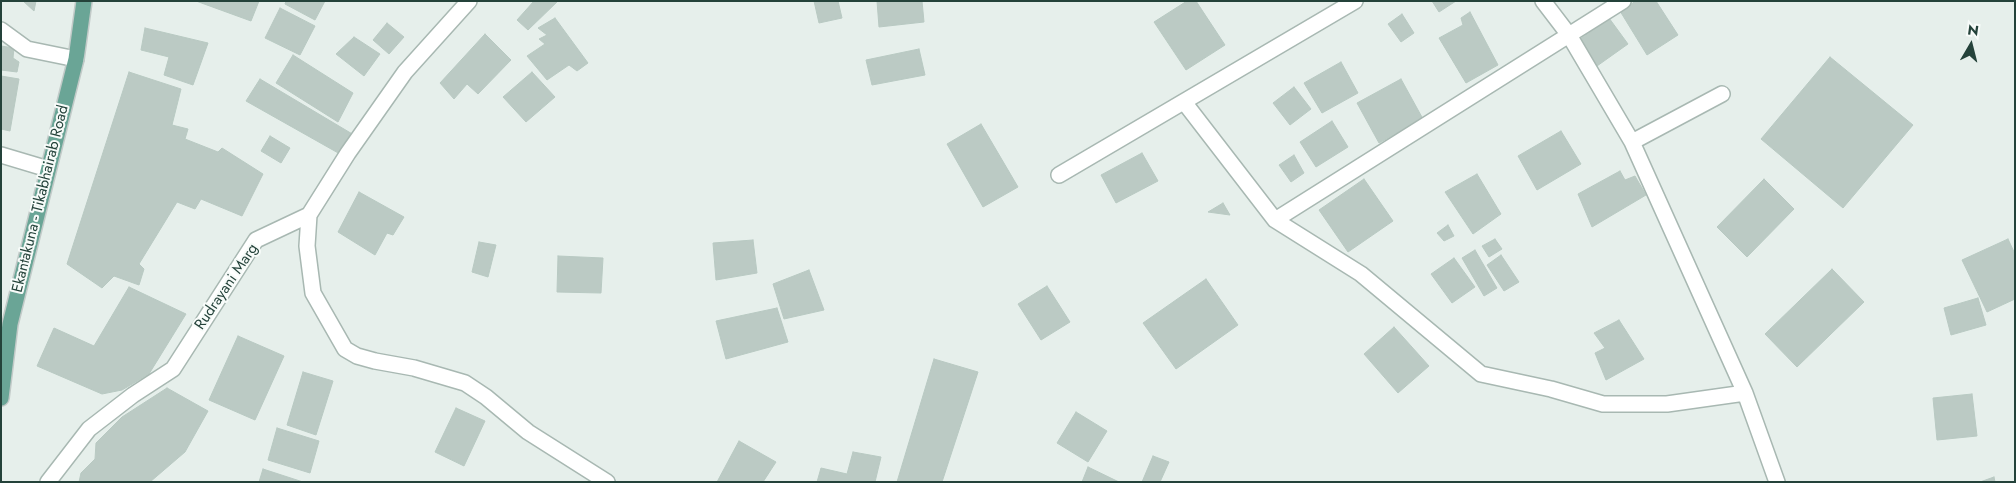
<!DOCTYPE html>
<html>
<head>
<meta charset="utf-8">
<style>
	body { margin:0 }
	#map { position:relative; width:2016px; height:483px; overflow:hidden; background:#e6efeb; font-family:Jost,sans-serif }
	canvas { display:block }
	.frame { position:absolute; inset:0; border:2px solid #24423a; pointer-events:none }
	.north { position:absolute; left:1946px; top:20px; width:50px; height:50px; -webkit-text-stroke:4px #f7fbf9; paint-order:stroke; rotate:8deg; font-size:14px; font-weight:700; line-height:20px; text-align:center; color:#24423a }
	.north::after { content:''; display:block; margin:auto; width:18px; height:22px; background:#24423a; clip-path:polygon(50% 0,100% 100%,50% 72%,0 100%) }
</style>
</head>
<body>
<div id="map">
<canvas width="2016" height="483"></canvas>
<div class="frame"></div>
<div class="north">N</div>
</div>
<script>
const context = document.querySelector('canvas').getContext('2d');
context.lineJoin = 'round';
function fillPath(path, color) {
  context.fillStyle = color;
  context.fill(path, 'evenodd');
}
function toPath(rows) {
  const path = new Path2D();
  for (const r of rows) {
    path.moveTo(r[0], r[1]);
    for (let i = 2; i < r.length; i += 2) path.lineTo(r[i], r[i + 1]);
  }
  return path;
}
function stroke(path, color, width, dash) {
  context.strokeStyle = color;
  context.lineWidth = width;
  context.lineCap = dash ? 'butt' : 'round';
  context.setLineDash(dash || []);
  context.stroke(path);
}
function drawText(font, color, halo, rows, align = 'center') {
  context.font = font + ' Jost,sans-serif';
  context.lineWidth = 4;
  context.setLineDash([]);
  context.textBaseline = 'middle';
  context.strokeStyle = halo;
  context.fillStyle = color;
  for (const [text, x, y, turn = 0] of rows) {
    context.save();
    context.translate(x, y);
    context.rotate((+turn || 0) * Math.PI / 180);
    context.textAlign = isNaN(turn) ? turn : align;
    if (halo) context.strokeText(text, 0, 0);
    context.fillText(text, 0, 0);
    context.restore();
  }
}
const building = toPath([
	[23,1,36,1,34,11,23,1],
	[196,1,259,1,251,21,196,1],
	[286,1,325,1,315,20,285,4,286,1],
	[534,1,558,1,528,30,517,20,534,1],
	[814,1,838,1,842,18,819,23,814,1],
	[877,1,922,1,924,22,879,27,877,1],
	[1187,1,1196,1,1225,45,1186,70,1154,22,1187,1],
	[1432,1,1456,1,1439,12,1432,1],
	[1636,1,1656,1,1678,35,1647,55,1620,11,1636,1],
	[280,8,315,26,300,55,265,38,280,8],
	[1470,12,1498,65,1466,83,1439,38,1463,25,1461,18,1470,12],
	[1402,14,1414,33,1401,42,1388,24,1402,14],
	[555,18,588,63,577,71,569,65,547,80,527,56,545,44,539,39,547,35,538,28,555,18],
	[1609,18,1628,44,1597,66,1579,40,1609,18],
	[387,23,404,37,389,54,373,40,387,23],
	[145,28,208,43,193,85,164,75,169,57,141,50,145,28],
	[485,34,511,60,478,94,467,84,454,99,440,83,485,34],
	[354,37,380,54,364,76,336,54,354,37],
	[1,46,14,48,13,58,19,62,17,72,1,70,1,46],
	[919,49,925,75,872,85,866,60,919,49],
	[293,55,353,93,338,122,276,83,293,55],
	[1830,57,1913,125,1843,208,1761,139,1830,57],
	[1341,62,1358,93,1322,113,1304,83,1341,62],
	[129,72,181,89,172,125,188,129,185,139,218,152,222,148,263,174,242,216,201,199,195,209,177,202,139,264,144,269,139,285,114,276,102,288,67,264,129,72],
	[532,72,555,97,526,122,503,97,532,72],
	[1,76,19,79,10,131,1,129,1,76],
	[260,79,354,135,340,154,246,101,260,79],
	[1401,79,1423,119,1379,143,1357,103,1401,79],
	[1294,87,1311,109,1290,125,1273,103,1294,87],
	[1332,121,1348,147,1316,167,1300,142,1332,121],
	[981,124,1018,187,983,207,947,144,981,124],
	[1561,131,1581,164,1537,190,1518,156,1561,131],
	[270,136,290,148,281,163,261,151,270,136],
	[1142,153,1158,181,1116,203,1101,175,1142,153],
	[1294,155,1304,173,1291,182,1279,165,1294,155],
	[1620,171,1625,180,1635,176,1646,195,1592,227,1578,194,1620,171],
	[1477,174,1501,214,1473,234,1445,192,1477,174],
	[1364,179,1393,221,1348,252,1319,210,1364,179],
	[1764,179,1794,209,1747,257,1717,227,1764,179],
	[359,192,404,217,393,235,387,233,375,255,338,232,359,192],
	[1223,203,1230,215,1208,212,1223,203],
	[1448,225,1454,236,1444,241,1437,233,1448,225],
	[1495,239,1502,249,1489,257,1482,246,1495,239],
	[2008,239,2015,254,2015,299,1987,312,1962,260,2008,239],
	[753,240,757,273,716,280,713,243,753,240],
	[479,242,496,245,488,277,472,272,479,242],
	[1475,250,1497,288,1484,296,1462,258,1475,250],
	[1501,255,1519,282,1504,291,1487,265,1501,255],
	[558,256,603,258,601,293,557,292,558,256],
	[1454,258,1475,287,1452,303,1431,274,1454,258],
	[1832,269,1864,302,1797,367,1765,334,1832,269],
	[809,270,824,310,784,319,773,284,809,270],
	[1206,279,1238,325,1176,369,1143,323,1206,279],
	[1047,286,1070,322,1041,340,1018,304,1047,286],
	[129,287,186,314,149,374,122,390,102,394,37,366,54,328,94,346,129,287],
	[1978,298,1986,325,1951,335,1944,308,1978,298],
	[777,308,788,342,726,359,716,321,777,308],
	[1619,320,1644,359,1606,380,1595,353,1605,348,1594,333,1619,320],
	[1394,327,1429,366,1398,393,1364,354,1394,327],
	[238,336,284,356,255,420,209,400,238,336],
	[934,359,978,372,942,482,897,482,934,359],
	[303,372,333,381,316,435,287,425,303,372],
	[167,388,208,411,185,452,150,482,79,482,81,473,95,459,96,443,122,417,167,388],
	[1972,394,1977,436,1937,440,1933,398,1972,394],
	[456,408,485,421,464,466,435,452,456,408],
	[1076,412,1107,431,1088,462,1057,443,1076,412],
	[277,428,319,441,310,473,268,460,277,428],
	[739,441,776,462,763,482,717,482,739,441],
	[853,452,881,457,875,482,817,482,821,468,847,474,853,452],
	[1153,456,1169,462,1160,482,1142,482,1153,456],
	[1088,467,1119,482,1082,482,1088,467],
	[263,469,303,482,259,482,263,469],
	[1994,477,1995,482,1980,482,1994,477]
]);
const minor = toPath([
	[1543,1,1569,35,1632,142,1745,393,1777,482],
	[1,30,27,49,76,59],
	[1184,102,1275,220,1361,274,1481,374,1551,389,1603,404,1667,404,1745,393],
	[1632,142,1722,94],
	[1,155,48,169],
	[1059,175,1355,1],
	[309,215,307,246,313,293,345,349,357,356,375,361,414,368,465,383,486,397,528,432,607,482],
	[1275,220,1623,1],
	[48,482,89,429,133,395,173,369,256,240,309,215,348,153,405,72,469,1]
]);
const major = toPath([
	[1,398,10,324,76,59,84,1]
]);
const streetNames = [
	["Ekantakuna - Tikabhairab Road",41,199,-76],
	["Rudrayani Marg",227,287,-56]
];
fillPath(building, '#bbcac4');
stroke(building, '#b8c9c2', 1);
stroke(minor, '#a8b8b2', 18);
stroke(major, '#c2cac8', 18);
stroke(minor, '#fff', 15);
stroke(major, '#6aa596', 15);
drawText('15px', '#24423a', '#f7fbf9', streetNames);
</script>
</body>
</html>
